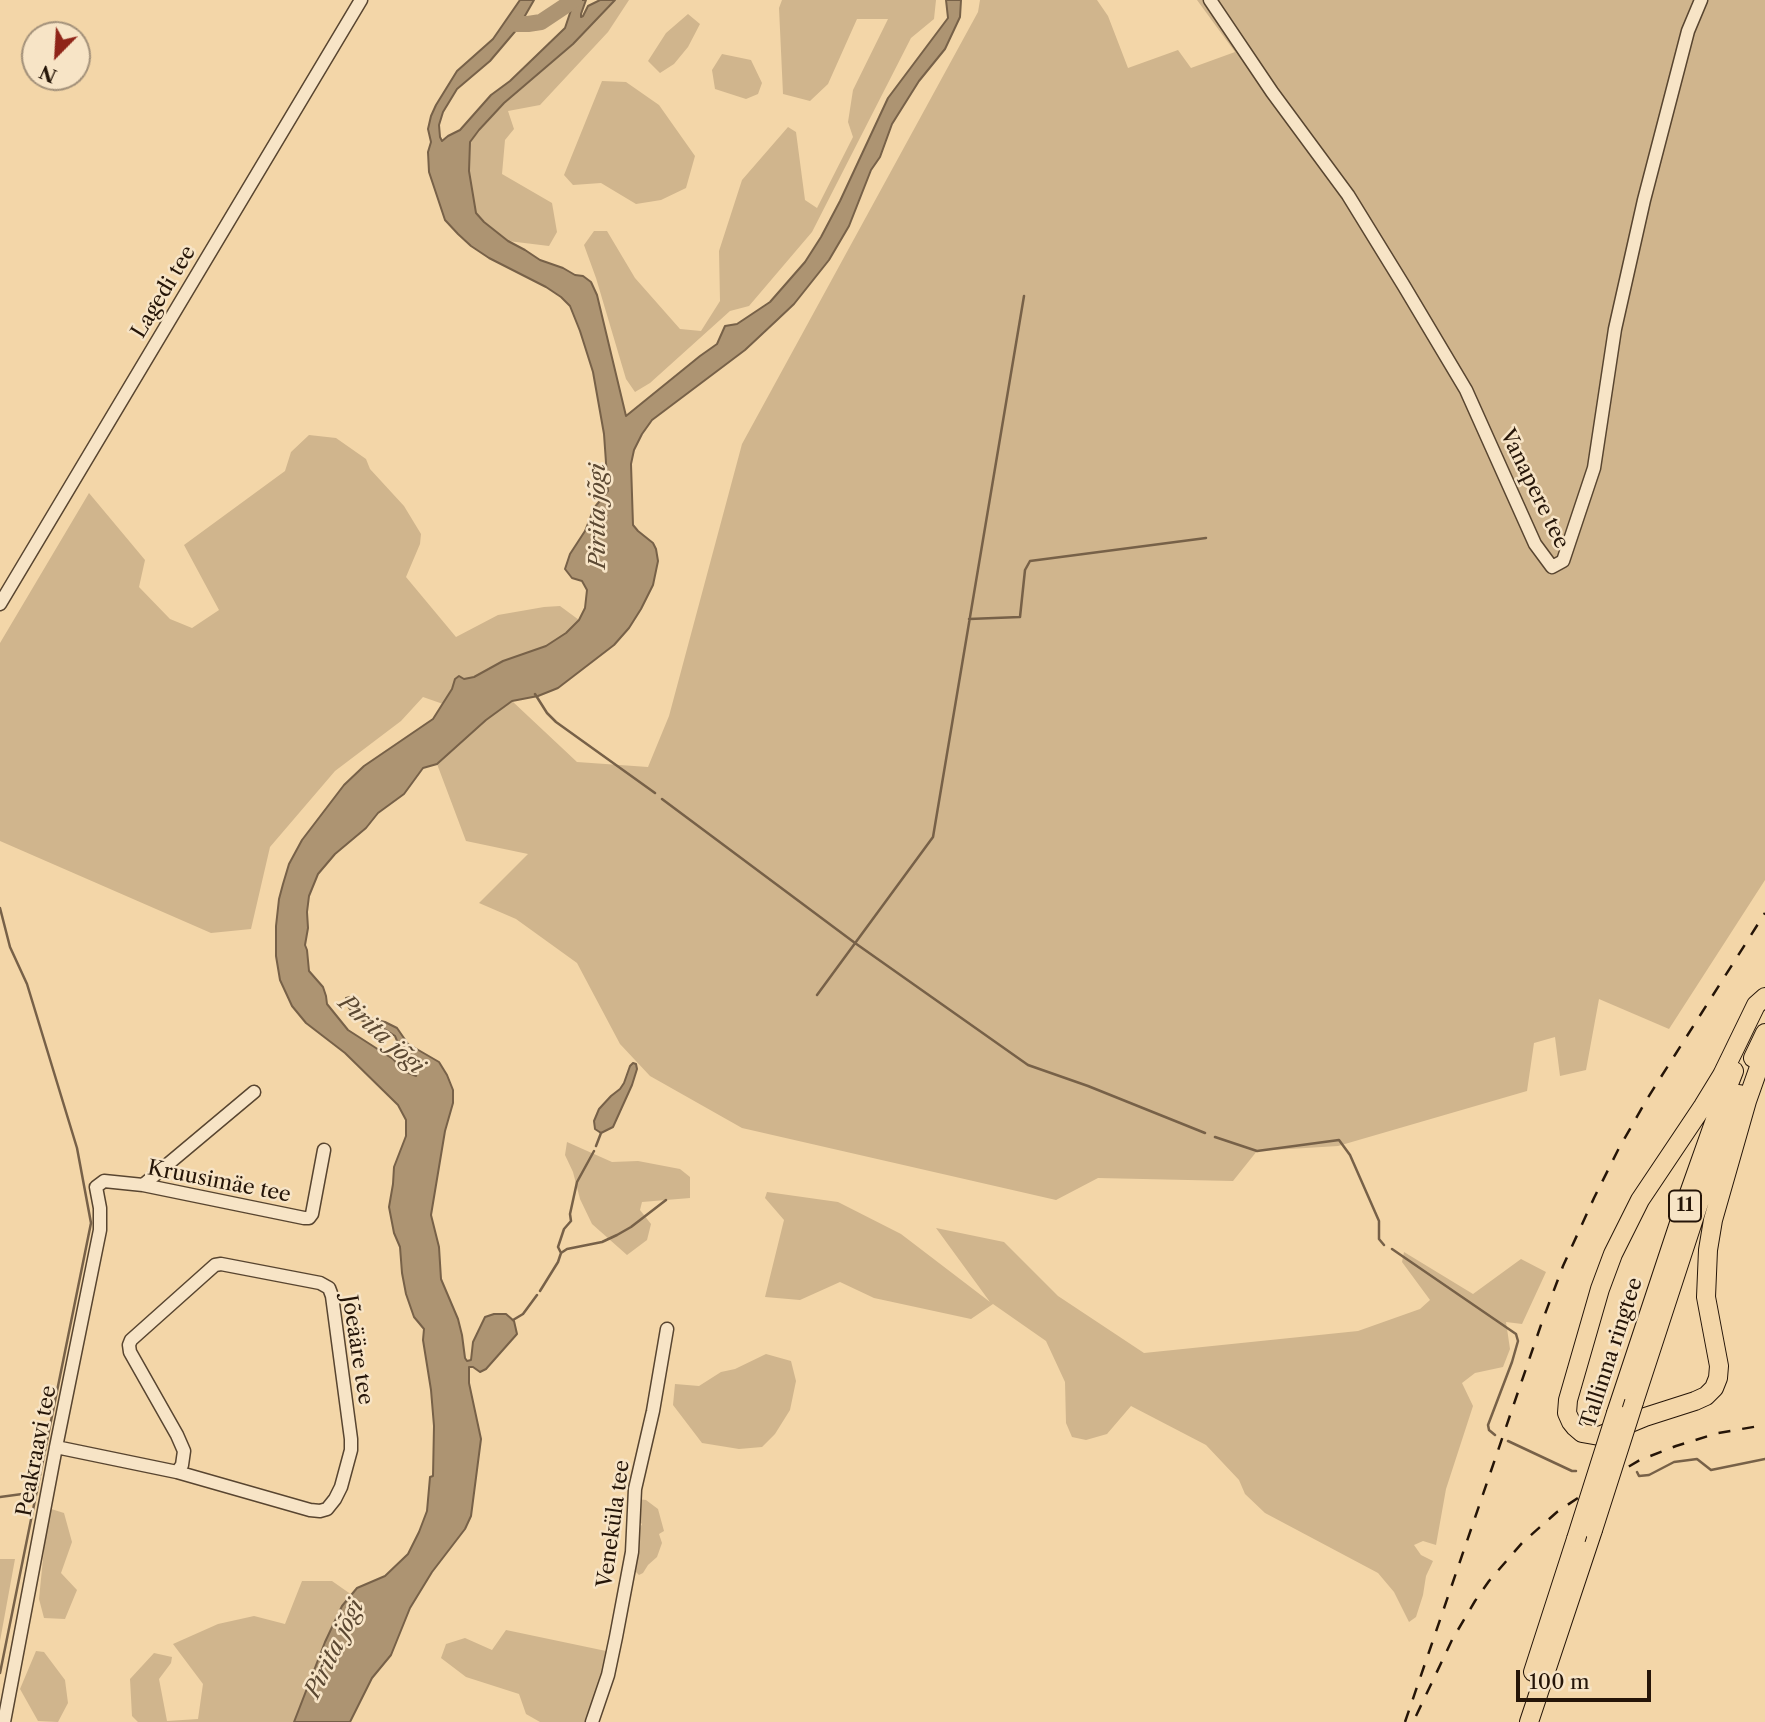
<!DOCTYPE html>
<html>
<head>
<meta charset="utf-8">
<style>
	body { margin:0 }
	#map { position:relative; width:1765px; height:1722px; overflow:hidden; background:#f3d6a8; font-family:"Libre Caslon Text",serif }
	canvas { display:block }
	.north { position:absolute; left:21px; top:21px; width:70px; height:70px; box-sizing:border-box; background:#f7e4c6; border:2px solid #a3917a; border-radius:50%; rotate:204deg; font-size:19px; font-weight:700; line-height:28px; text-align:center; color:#251508 }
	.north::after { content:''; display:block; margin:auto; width:24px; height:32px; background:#8f2418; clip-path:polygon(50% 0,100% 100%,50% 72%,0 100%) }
	.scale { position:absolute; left:1516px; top:1670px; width:135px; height:32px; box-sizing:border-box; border:4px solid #251508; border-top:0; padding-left:9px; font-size:21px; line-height:24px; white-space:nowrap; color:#251508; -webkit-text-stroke:5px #f7e4c6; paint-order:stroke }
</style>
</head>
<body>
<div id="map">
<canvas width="1765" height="1722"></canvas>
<div class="north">N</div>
<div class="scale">100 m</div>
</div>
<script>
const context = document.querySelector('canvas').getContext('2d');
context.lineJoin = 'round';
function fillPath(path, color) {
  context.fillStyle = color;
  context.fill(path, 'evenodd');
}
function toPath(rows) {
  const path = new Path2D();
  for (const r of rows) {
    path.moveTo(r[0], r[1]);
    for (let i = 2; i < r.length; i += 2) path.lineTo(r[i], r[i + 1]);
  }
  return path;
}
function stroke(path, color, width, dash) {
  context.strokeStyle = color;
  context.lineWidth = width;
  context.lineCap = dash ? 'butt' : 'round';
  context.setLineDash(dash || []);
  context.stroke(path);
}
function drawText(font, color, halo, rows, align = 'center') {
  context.font = font + ' "Libre Caslon Text",serif';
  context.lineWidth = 5;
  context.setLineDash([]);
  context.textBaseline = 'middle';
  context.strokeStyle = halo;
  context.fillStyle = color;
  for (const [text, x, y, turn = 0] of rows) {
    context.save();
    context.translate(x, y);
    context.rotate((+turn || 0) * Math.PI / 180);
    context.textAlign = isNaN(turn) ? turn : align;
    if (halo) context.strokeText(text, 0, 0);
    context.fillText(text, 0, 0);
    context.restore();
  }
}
const green = toPath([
	[615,0,629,0,608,32,540,105,508,111,514,129,505,140,502,174,552,203,557,232,549,246,508,241,484,222,476,213,469,171,470,142,504,103,573,44],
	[782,0,936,0,934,19,911,38,812,232,749,306,730,311,650,383,635,392,626,379,596,278,584,245,594,231,607,231,635,278,680,329,701,331,720,301,719,251,742,180,788,127,796,132,805,200,817,208,853,137,848,122,853,90,888,19,857,19,828,84,810,101,783,94,779,8],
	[980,0,1097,0,1108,16,1128,68,1178,50,1191,68,1235,52,1197,0,1765,0,1765,880,1669,1029,1599,999,1586,1070,1560,1076,1555,1037,1534,1043,1527,1091,1338,1146,1257,1151,1233,1181,1098,1178,1056,1200,742,1128,650,1076,620,1044,577,963,516,919,479,903,528,854,466,841,437,764,486,720,512,701,577,762,648,767,669,716,742,444,978,12],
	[688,14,700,24,688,47,674,64,660,73,648,61,666,33],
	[722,54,751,60,762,83,758,94,746,99,715,89,712,70],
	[602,81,626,82,659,105,695,156,686,188,661,200,636,204,601,183,573,185,564,175],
	[309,435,336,438,366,459,370,469,404,506,421,534,420,544,406,577,456,637,498,615,544,607,560,606,579,620,578,655,498,694,459,676,455,679,452,688,443,704,423,697,401,721,335,771,270,847,251,929,211,933,0,841,0,643,89,493,145,560,139,587,170,619,192,628,219,610,184,545,285,471,291,452],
	[567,1142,612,1162,638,1161,680,1169,690,1177,690,1198,642,1202,640,1210,651,1224,647,1240,627,1255,592,1224,580,1199,573,1172,565,1155],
	[767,1192,838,1202,901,1234,990,1302,936,1228,1004,1242,1058,1296,1144,1353,1358,1331,1420,1309,1430,1300,1402,1262,1404,1252,1473,1294,1521,1259,1546,1272,1522,1324,1506,1322,1510,1349,1503,1367,1475,1373,1462,1383,1473,1406,1446,1489,1436,1545,1423,1541,1414,1545,1421,1555,1433,1561,1426,1576,1423,1595,1416,1617,1409,1622,1394,1592,1378,1573,1265,1513,1245,1494,1239,1480,1206,1445,1131,1406,1107,1434,1086,1440,1072,1437,1066,1423,1065,1382,1046,1341,993,1304,971,1319,874,1298,840,1282,800,1300,765,1297,784,1220,765,1198],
	[766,1354,791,1361,796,1381,790,1410,775,1434,762,1447,739,1449,702,1443,673,1405,675,1384,699,1386,721,1372,735,1369],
	[638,1499,646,1500,658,1509,664,1531,659,1534,662,1543,657,1557,648,1565,643,1573,639,1575,633,1569,637,1534,642,1524,637,1520],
	[48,1508,64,1513,72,1542,61,1573,77,1590,65,1619,44,1618,39,1599],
	[0,1559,15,1559,0,1641],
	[302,1581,332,1581,352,1595,342,1606,325,1642,294,1722,138,1722,132,1716,130,1679,154,1653,172,1657,171,1663,159,1679,167,1721,198,1719,203,1684,173,1644,218,1624,254,1616,285,1624],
	[506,1630,606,1651,602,1672,588,1722,540,1722,526,1714,519,1694,466,1677,441,1658,446,1644,465,1638,492,1650],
	[36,1651,44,1652,65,1680,68,1703,58,1722,38,1721,20,1689]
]);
const water = toPath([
	[520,0,534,0,518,28,490,61,457,89,443,112,439,125,440,137,442,141,448,136,460,130,491,95,510,81,565,28,571,10,568,0,586,0,581,14,581,17,583,16,588,6,600,0,615,0,573,44,504,103,479,130,470,142,469,171,476,213,484,222,508,241,525,250,540,260,563,268,575,275,583,276,591,282,597,295,626,416,700,356,717,344,725,326,737,324,770,302,805,262,821,237,840,201,888,98,948,18,946,0,961,0,960,17,945,49,919,81,892,124,880,157,871,170,849,226,829,260,794,304,776,321,745,350,652,420,642,434,634,450,631,464,633,525,638,531,653,543,656,549,658,561,653,585,641,609,629,628,614,645,558,688,538,696,512,701,486,720,437,764,423,768,404,794,378,813,366,828,335,854,318,874,309,896,307,912,308,928,305,945,307,950,309,971,323,987,326,996,327,1004,348,1030,393,1059,404,1071,416,1076,418,1061,400,1048,395,1036,386,1030,367,1023,357,1018,349,1008,346,998,350,997,354,1005,361,1012,373,1019,385,1022,397,1028,408,1044,439,1062,447,1075,453,1090,453,1103,445,1131,431,1215,439,1247,441,1279,458,1319,462,1335,465,1358,467,1361,471,1360,473,1342,485,1317,494,1314,506,1314,514,1321,517,1334,486,1369,480,1372,473,1367,469,1367,469,1383,481,1439,471,1516,465,1529,432,1572,410,1608,391,1655,372,1678,350,1722,294,1722,325,1642,342,1606,357,1588,385,1576,408,1554,419,1532,427,1511,430,1477,433,1476,434,1426,431,1390,423,1340,424,1329,414,1317,406,1294,402,1273,400,1247,394,1233,389,1207,393,1184,394,1167,406,1136,406,1120,398,1105,345,1053,306,1023,292,1006,280,980,276,956,276,926,279,899,283,884,289,864,302,840,344,785,364,766,433,719,452,689,455,679,459,676,464,679,474,677,503,661,546,646,566,633,579,620,585,608,587,590,582,581,572,578,565,569,570,554,585,531,594,508,608,491,604,434,593,372,580,331,570,306,561,297,546,287,489,258,471,246,458,234,445,220,429,172,428,152,431,142,428,129,431,116,436,105,457,71,493,39,520,0],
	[633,1063,636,1064,637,1069,632,1085,613,1127,601,1133,595,1129,594,1121,599,1109,611,1096,620,1089,624,1083,630,1066,633,1063]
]);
const stream = toPath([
	[969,619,1020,617,1025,570,1030,561,1206,538],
	[535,694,547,713,556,722,655,793],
	[662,799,855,943,1028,1065,1088,1086,1205,1133],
	[0,908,10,947,27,984,77,1148,91,1223,0,1673],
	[817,995,933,837,1024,296],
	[1215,1137,1257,1151,1339,1140,1350,1155,1379,1221,1379,1239,1384,1245],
	[596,1146,601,1133],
	[1392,1249,1516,1334,1518,1341,1512,1362,1488,1425,1489,1430,1495,1435],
	[561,1253,558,1247,564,1229,571,1221,570,1214,577,1182,594,1151],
	[540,1291,558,1262,561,1253,567,1249,602,1242,617,1235,631,1227,666,1200],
	[513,1320,523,1314,537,1295],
	[1508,1441,1572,1471,1576,1471],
	[1637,1472,1639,1476,1649,1475,1674,1462,1697,1459,1711,1470,1765,1459],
	[0,1497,37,1492]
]);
const river = toPath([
	[516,24,528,24,541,22,574,0]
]);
const minor = toPath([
	[1210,0,1272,92,1348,195,1404,286,1466,390,1535,544,1552,567,1563,561,1594,468,1615,329,1644,200,1688,31,1701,0],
	[0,604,361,0],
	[143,1185,254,1092],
	[56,1447,177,1472,310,1510,320,1511,327,1509,335,1499,341,1487,351,1450,351,1439,332,1296,329,1288,320,1283,221,1264,215,1265,131,1340,129,1345,130,1352,177,1435,184,1451,182,1465,177,1472],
	[4,1722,56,1447,100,1230,100,1208,96,1187,104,1181,143,1185,304,1218,309,1218,312,1214,324,1150],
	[592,1722,608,1675,616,1637,632,1552,635,1489,653,1411,667,1329]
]);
const highway = toPath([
	[1765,997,1756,1005,1722,1075,1703,1106,1640,1200,1613,1254,1600,1289,1568,1400,1567,1413,1571,1422,1575,1427,1582,1433,1599,1436,1645,1417,1695,1401,1706,1396,1714,1388,1718,1378,1719,1366,1706,1297,1708,1250,1713,1220,1747,1101,1765,1050],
	[1753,1058,1765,1033],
	[1634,1402,1701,1197,1739,1094],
	[1616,1413,1688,1196,1716,1117,1734,1071],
	[1533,1672,1576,1539],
	[1529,1722,1593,1530]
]);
const rail = toPath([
	[1416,1716,1452,1640,1475,1601,1489,1581,1522,1543,1557,1512,1597,1485,1640,1460,1676,1446,1718,1433,1765,1425],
	[1405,1722,1542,1322,1563,1266,1594,1198,1618,1150,1647,1099,1765,913]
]);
const highwayBridge = toPath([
	[1593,1530,1634,1402],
	[1576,1539,1616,1413]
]);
const shields = [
	[1685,1206,32]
];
const shieldNames = [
	["11",1685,1206]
];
const streetNames = [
	["Lagedi tee",164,292,-59],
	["Vanapere tee",1534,489,64],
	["Kruusimäe tee",219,1182,11],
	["Jõeääre tee",357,1350,81],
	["Tallinna ringtee",1612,1353,-72],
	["Peakraavi tee",37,1451,-79],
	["Veneküla tee",614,1524,-82]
];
const waterNames = [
	["Pirita jõgi",598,516,-90],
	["Pirita jõgi",381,1035,42],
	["Pirita jõgi",335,1649,-64]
];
fillPath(green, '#d0b58d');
fillPath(water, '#ad9472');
stroke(water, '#776148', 2);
stroke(stream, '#776148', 2.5);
stroke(river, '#ad9472', 16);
stroke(minor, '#584530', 15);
stroke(highway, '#251508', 20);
stroke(minor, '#f7e4c6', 12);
stroke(highway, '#f3d6a8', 18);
stroke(rail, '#251508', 2.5, [12, 12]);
stroke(highwayBridge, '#251508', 20, []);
stroke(highwayBridge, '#f3d6a8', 18);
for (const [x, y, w] of shields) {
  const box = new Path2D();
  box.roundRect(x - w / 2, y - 15.5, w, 31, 5);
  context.fillStyle = '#f7e4c6';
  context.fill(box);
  stroke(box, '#251508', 2);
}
drawText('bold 19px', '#251508', null, shieldNames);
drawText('21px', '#251508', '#f7e4c6', streetNames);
drawText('italic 23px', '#5b4832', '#f7e4c6', waterNames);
</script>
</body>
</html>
